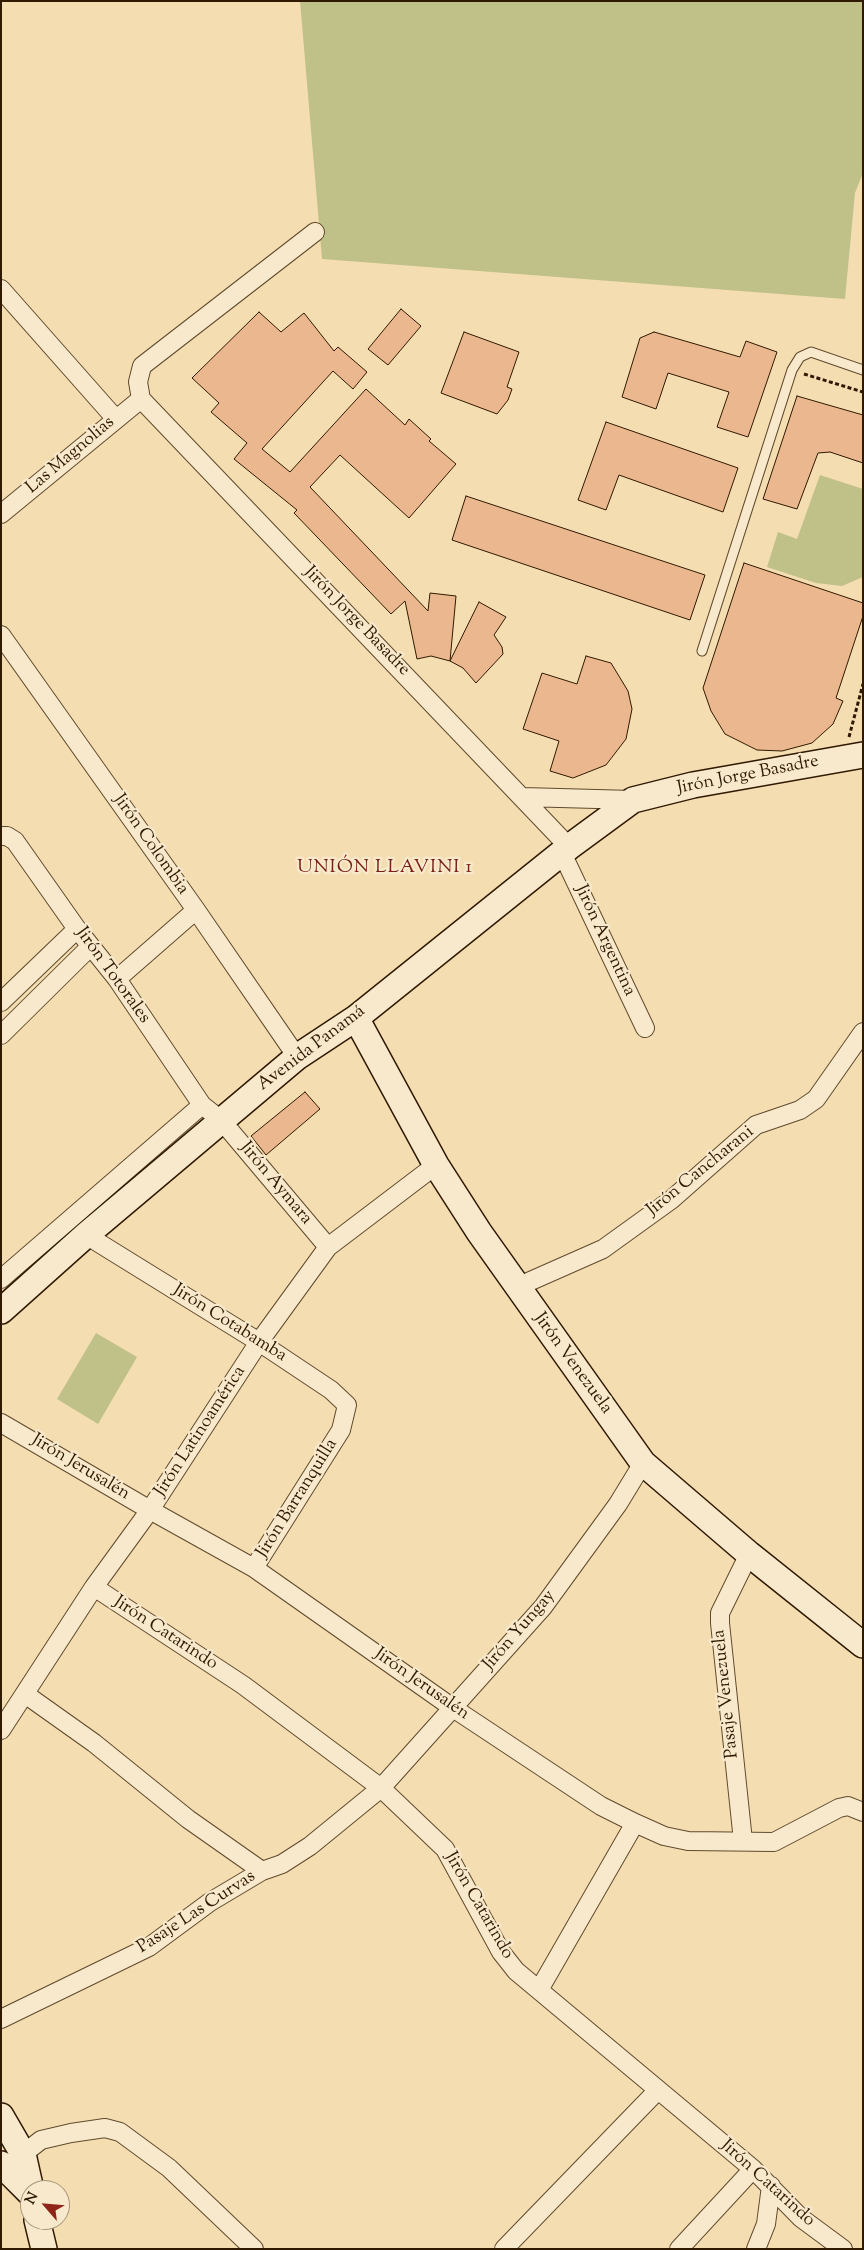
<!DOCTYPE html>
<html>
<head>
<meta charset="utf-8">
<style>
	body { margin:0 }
	#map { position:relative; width:864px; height:2250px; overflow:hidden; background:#f5ddb2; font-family:"Sorts Mill Goudy",serif }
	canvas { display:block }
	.frame { position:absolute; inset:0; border:2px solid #2f1900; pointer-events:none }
	.north { position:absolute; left:20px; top:2180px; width:50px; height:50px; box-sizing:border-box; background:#f8e9cd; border:1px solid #a8967b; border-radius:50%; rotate:297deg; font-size:14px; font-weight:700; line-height:20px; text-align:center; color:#2f1900 }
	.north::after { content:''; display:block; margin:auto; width:18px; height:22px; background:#8f2418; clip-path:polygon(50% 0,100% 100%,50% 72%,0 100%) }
</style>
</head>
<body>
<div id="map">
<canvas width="864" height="2250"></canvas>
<div class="frame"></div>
<div class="north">N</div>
</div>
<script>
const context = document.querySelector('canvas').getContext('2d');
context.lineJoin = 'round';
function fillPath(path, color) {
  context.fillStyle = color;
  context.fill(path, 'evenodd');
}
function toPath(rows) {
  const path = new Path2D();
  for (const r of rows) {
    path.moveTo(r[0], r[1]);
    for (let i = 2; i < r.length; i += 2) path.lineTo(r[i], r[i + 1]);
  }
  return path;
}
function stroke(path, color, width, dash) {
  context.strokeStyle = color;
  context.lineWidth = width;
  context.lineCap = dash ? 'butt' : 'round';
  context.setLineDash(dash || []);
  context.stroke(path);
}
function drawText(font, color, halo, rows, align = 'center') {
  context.font = font + ' "Sorts Mill Goudy",serif';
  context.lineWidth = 4.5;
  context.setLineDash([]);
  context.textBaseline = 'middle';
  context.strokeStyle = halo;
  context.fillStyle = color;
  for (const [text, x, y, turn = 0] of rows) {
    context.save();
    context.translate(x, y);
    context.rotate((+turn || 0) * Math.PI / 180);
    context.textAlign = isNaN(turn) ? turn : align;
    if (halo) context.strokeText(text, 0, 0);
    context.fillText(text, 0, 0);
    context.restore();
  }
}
const green = toPath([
	[300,1,863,1,863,173,855,193,845,299,322,259],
	[820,475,863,489,863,577,842,586,816,583,767,567,778,532,797,539],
	[96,1333,137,1357,98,1424,57,1399]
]);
const building = toPath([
	[401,309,421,326,388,365,368,349,401,309],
	[259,312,281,332,304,313,334,351,338,347,367,372,353,389,333,371,262,449,290,472,366,389,405,425,409,419,431,439,429,441,456,464,409,518,340,455,310,487,428,611,430,593,456,596,450,661,431,656,417,659,405,601,391,614,294,513,297,510,234,459,247,443,211,412,219,403,192,378,259,312],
	[464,332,519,352,507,387,512,389,508,400,497,414,441,393,464,332],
	[654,332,740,357,746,341,777,352,748,437,717,427,729,392,668,373,656,409,622,397,640,338,654,332],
	[797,396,863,415,863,463,830,452,818,453,797,509,763,499,797,396],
	[606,422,738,468,723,512,619,475,606,510,578,500,606,422],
	[466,496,705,575,690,620,452,540,466,496],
	[744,563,863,603,863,616,836,698,843,701,833,724,812,743,782,751,757,750,725,734,711,711,703,688,744,563],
	[479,602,506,617,494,635,502,647,503,654,476,683,463,668,450,661,479,602],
	[586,656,611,663,628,691,632,709,626,739,606,765,573,778,550,771,559,741,523,729,542,673,577,684,586,656],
	[305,1092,320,1109,266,1155,251,1136,305,1092]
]);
const path = toPath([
	[804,374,863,392],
	[849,737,863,684]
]);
const lane = toPath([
	[702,651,792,370,800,357,811,352,863,370]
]);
const street = toPath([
	[1,289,115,418],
	[141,399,569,847],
	[141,399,138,382,142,366,315,232],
	[1,514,141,399],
	[1,635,196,910,297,1057],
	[523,797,633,800],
	[1,836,7,836,15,841,77,929,117,979,202,1105,221,1120,328,1247],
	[562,853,645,1028],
	[117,979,196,910],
	[1,1002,77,929],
	[1,1035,90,947],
	[86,1235,259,1342,331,1390,347,1405,341,1430,254,1568],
	[1,1279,202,1105],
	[517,1287,603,1249,671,1200,756,1125,800,1110,816,1099,863,1032],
	[1,1423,150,1510,254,1568,453,1708,601,1806,635,1823,664,1836,688,1841,774,1842,839,1808,848,1806,863,1812],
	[94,1587,243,1685,381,1788,445,1849,501,1952,516,1971,753,2169,801,2218,843,2249],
	[25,1694,94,1743,188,1819,262,1871],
	[1,1730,94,1587,150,1510,259,1342,328,1247,436,1165],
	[743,1841,720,1623,720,1613,749,1554],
	[539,1990,635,1823],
	[1,2019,149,1947,210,1902,262,1871,282,1864,310,1846,381,1788,543,1607,618,1504,643,1463],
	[23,2154,41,2140,71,2133,105,2128,120,2132,169,2168,254,2249],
	[504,2249,658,2090],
	[679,2249,753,2169],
	[756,2249,766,2224,771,2186]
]);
const secondary = toPath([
	[356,1018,436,1165,479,1232,643,1463,749,1554,863,1645],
	[1,1311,86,1235,297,1057,356,1018,569,847,633,800,693,785,863,755],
	[1,2116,23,2154,31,2190],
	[1,2164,30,2193],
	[37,2220,44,2249]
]);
const streetNames = [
	["Las Magnolias",71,456,-40],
	["Jirón Jorge Basadre",356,622,46],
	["Jirón Jorge Basadre",748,776,-11],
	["Jirón Colombia",150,845,55],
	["Jirón Argentina",604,941,65],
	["Jirón Totorales",112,976,54],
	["Avenida Panamá",312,1049,-37],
	["Jirón Cancharani",701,1172,-39],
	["Jirón Aymara",275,1184,50],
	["Jirón Cotabamba",229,1324,32],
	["Jirón Venezuela",572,1364,54],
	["Jirón Latinoamérica",201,1432,-57],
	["Jirón Jerusalén",80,1468,31],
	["Jirón Barranquilla",298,1499,-58],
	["Jirón Yungay",520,1631,-49],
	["Jirón Catarindo",165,1634,33],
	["Jirón Jerusalén",421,1685,35],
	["Pasaje Venezuela",727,1694,-96],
	["Jirón Catarindo",478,1906,60],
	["Pasaje Las Curvas",197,1913,-33],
	["Jirón Catarindo",767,2184,42]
];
const neighbourhoodNames = [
	["UNIÓN LLAVINI 1",385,869]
];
fillPath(green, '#c0c089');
fillPath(building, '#ebb78e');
stroke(building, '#2f1900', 1);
stroke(lane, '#604a2c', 11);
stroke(street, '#604a2c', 20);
stroke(secondary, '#2f1900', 28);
stroke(path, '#2f1900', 3, [4, 2.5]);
stroke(lane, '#f8e9cd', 9);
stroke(street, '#f8e9cd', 18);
stroke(secondary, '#f8e9cd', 25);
drawText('18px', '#2f1900', '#f8e9cd', streetNames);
context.letterSpacing = '1px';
drawText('19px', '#7a1f14', '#f8e9cd', neighbourhoodNames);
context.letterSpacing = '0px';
</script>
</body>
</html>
